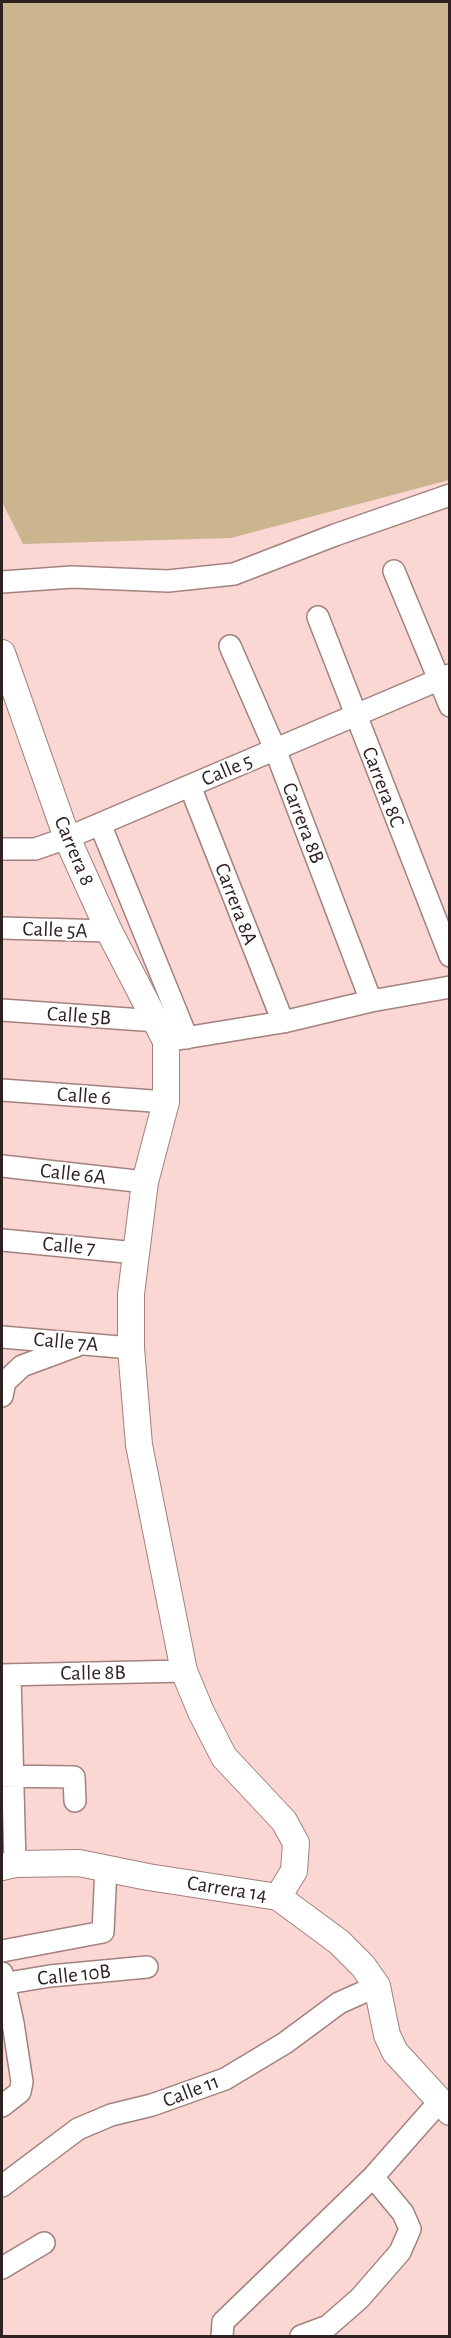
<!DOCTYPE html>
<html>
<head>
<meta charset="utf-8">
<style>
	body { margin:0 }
	#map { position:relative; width:451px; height:2338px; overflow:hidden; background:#fbd7d3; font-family:"Alegreya Sans",sans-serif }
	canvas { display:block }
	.frame { position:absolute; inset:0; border:3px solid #2e2120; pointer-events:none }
</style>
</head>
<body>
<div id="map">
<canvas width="451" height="2338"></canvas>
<div class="frame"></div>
</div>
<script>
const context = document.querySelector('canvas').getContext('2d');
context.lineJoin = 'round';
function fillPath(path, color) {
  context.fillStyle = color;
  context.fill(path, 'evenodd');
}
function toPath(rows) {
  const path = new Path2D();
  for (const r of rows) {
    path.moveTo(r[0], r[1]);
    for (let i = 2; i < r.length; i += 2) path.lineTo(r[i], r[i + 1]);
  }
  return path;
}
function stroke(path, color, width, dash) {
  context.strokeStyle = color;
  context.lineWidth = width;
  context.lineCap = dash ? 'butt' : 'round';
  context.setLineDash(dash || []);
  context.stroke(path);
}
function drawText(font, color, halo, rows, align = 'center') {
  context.font = font + ' "Alegreya Sans",sans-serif';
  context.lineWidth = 4.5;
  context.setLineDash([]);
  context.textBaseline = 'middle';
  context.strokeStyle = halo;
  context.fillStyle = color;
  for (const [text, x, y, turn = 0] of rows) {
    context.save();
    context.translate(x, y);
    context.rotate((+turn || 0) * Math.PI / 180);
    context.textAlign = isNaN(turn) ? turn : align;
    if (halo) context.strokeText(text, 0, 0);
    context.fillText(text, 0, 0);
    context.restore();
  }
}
const green = toPath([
	[2,2,449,2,449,480,231,538,23,544,2,502]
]);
const minor = toPath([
	[394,571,450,706],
	[2,582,72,577,168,581,234,574,335,535,450,495],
	[318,617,450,956],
	[230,646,275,749,371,1001],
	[190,786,283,1022],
	[100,824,187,1038],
	[2,849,35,849,67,838,450,675],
	[2,928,109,931],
	[2,1010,157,1021],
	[166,1041,283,1022,371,1001,450,987],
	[2,1090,166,1102],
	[2,1166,145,1182],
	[2,1240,136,1253],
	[2,1337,131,1348],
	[2,1396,5,1382,22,1366,76,1346],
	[2,1675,184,1671],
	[10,1675,15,1864],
	[2,1776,74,1777,75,1801],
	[2,1951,103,1932,106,1867],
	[2,1973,13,2023,22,2082,20,2092,2,2106],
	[2,1984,50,1976,147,1967],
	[2,2186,78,2129,111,2115,152,2105,225,2079,285,2043,339,2003,377,1986],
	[2,2268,44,2243],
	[222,2336,223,2322,373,2177,440,2101],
	[301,2336,328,2326,360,2298,400,2252,410,2229,403,2213,373,2177]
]);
const tertiary = toPath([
	[2,653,67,838,109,931,166,1041,166,1102,145,1182,131,1294,131,1348,139,1445,184,1671,201,1712,224,1757,284,1821,296,1843,294,1871,278,1897],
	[2,1867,15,1864,79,1863,148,1877,278,1897,339,1942,363,1966,377,1986,387,2035,395,2052,450,2112]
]);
const streetNames = [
	["Calle 5",227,770,-23],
	["Carrera 8C",383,787,69],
	["Carrera 8B",303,823,69],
	["Carrera 8",74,851,67],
	["Carrera 8A",236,904,69],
	["Calle 5A",55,930,2],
	["Calle 5B",79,1016,4],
	["Calle 6",84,1096,4],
	["Calle 6A",73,1174,6],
	["Calle 7",69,1246,5],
	["Calle 7A",66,1342,5],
	["Calle 8B",93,1673,-1],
	["Carrera 14",227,1889,9],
	["Calle 10B",74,1975,-6],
	["Calle 11",191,2091,-21]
];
fillPath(green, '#cab58e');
stroke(minor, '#a2817e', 24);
stroke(tertiary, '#a2817e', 28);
stroke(minor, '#fff', 21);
stroke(tertiary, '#fff', 26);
drawText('21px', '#2e2120', '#fff', streetNames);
</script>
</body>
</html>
